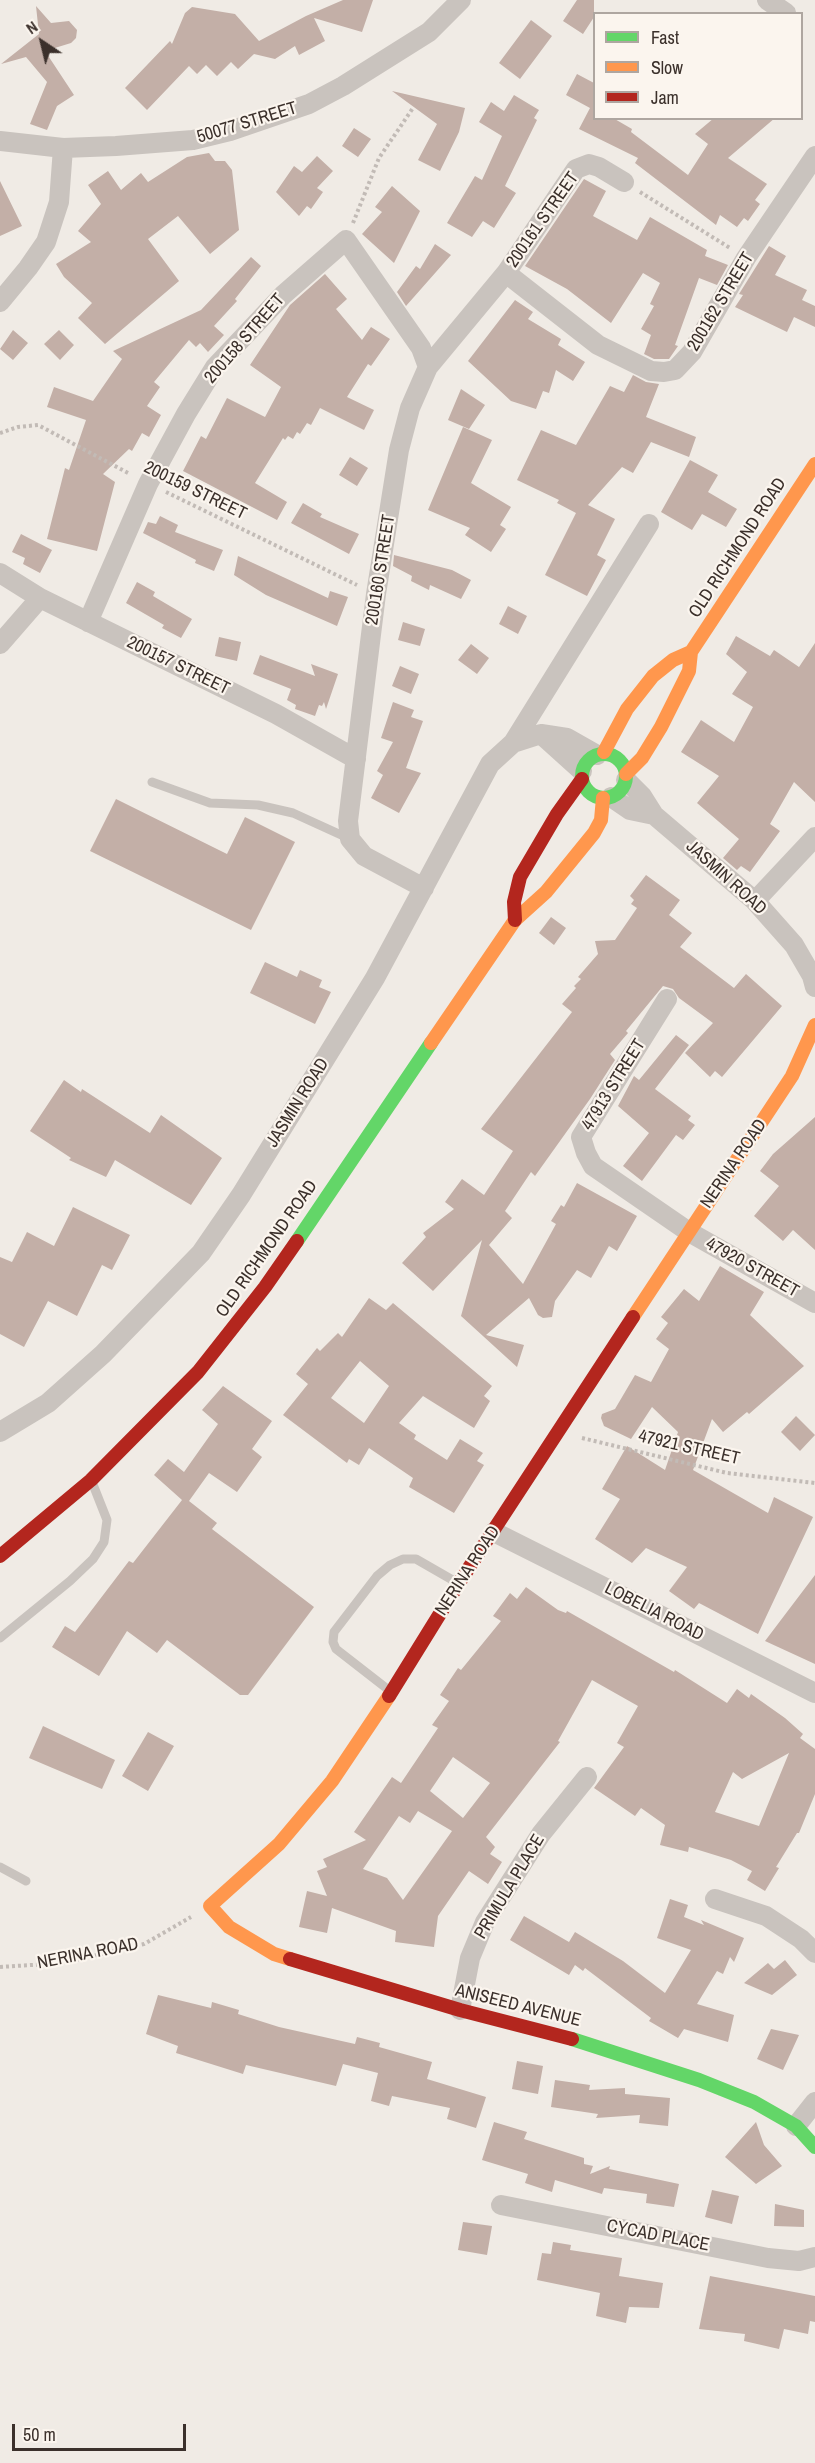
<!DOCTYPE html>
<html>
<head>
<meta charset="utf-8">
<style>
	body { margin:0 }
	#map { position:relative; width:815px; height:2463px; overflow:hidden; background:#f0ebe5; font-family:"Archivo Narrow",sans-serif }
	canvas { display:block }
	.legend { position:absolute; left:593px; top:12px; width:210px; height:108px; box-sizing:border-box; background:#fbf5ee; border:2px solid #aea6a0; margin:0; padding:8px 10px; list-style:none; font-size:18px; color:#3b302b }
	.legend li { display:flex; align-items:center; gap:12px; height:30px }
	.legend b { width:30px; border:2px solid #aea6a0 }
	.north { position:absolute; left:12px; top:12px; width:60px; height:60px; -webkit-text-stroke:4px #fbf5ee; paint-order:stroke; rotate:325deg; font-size:16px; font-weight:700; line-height:24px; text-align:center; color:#3b302b }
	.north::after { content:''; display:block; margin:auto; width:21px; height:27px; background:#3b302b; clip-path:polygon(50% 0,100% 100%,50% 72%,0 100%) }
	.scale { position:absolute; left:12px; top:2424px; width:174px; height:27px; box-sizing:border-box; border:3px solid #3b302b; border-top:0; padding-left:8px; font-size:18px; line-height:21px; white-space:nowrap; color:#3b302b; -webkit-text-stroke:4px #fbf5ee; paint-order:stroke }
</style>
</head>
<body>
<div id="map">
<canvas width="815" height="2463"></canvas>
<ul class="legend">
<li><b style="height:8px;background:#63d668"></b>Fast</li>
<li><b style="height:8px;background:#ff974d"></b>Slow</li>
<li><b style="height:8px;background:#b3261e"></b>Jam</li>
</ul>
<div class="north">N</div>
<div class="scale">50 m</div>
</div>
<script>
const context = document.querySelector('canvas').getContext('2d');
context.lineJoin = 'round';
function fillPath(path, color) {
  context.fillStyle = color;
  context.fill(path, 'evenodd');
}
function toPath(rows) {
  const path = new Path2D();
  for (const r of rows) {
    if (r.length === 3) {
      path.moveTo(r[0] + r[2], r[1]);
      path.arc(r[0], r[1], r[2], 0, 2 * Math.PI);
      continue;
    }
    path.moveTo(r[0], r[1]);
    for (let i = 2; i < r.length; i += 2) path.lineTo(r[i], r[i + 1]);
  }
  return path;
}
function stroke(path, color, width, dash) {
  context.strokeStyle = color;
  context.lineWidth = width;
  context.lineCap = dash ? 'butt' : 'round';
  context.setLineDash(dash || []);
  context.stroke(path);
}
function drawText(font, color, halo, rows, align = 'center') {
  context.font = font + ' "Archivo Narrow",sans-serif';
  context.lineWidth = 4.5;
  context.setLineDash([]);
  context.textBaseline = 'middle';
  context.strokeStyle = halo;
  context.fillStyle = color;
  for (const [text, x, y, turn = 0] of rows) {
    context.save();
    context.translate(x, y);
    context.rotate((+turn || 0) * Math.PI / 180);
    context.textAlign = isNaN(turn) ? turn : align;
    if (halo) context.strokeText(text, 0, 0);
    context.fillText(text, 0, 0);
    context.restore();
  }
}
const building = toPath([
	[343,0,373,0,362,32,314,18,325,41,299,55,295,46,275,59,254,54,238,69,231,62,217,76,206,65,197,74,189,66,147,110,125,88,170,41,172,44,185,13,192,7,235,14,259,41,306,16],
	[577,0,594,0,594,17,583,34,563,21],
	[36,6,51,23,69,21,77,30,76,38,71,43,45,51,74,95,57,106,47,130,30,124,47,82,26,57,1,64,39,34],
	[531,20,552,36,520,79,499,63],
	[577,74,594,83,594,118,613,118,632,129,631,132,688,175,708,144,695,134,714,118,775,118,728,158,767,184,755,200,760,204,748,221,744,218,737,227,720,215,716,225,635,163,638,158,579,129,590,108,566,95],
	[392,91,465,108,459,132,440,171,418,160,437,124],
	[514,95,539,110,534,118,537,120,505,186,516,193,494,228,483,221,472,237,447,223,475,176,482,180,502,136,479,122,491,102,504,111],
	[354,128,371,139,358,157,342,146],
	[209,153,215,161,225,161,232,170,239,230,210,254,178,216,148,239,179,281,105,344,78,318,92,303,64,277,56,264,91,242,78,231,101,204,88,185,108,171,121,190,141,173,148,182,187,157],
	[317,156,333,171,317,188,323,192,311,209,307,206,299,216,276,192,294,166,302,172],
	[584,179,606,191,593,216,637,240,650,217,707,250,705,256,728,265,717,285,699,278,675,345,678,346,669,359,654,359,644,354,651,335,641,329,654,306,650,304,660,283,643,273,611,323,567,289,525,266],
	[0,181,22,226,0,236],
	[392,186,420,211,394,263,362,234,382,212,375,207],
	[435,244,451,255,406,306,397,292,416,266,420,269],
	[769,246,786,256,775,275,807,290,802,300,815,306,815,327,794,317,787,332,735,307,743,295,739,294],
	[251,257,261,266,235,299,237,301,214,326,224,335,208,352,200,343,196,347,189,340,154,382,160,387,147,406,161,415,149,437,142,433,132,451,129,449,103,474,115,482,97,551,47,539,65,468,69,470,86,420,47,407,54,387,93,401,122,359,113,351,201,310],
	[325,274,347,299,336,309,362,340,371,327,390,339,371,366,368,364,347,397,374,410,364,430,320,408,311,425,307,423,300,434,297,432,293,439,288,436,285,440,283,438,255,483,287,502,277,520,183,471,201,436,206,439,227,398,265,417,281,387,250,365,290,305],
	[515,300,533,312,528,319,561,339,558,345,585,362,573,381,556,370,549,393,543,391,536,409,511,401,468,361],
	[13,330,28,343,13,360,0,349],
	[59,330,74,345,60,360,44,344],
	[633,375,646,382,659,384,646,417,696,437,689,457,651,442,633,473,622,467,588,505,615,519,597,555,606,560,587,596,545,575,576,513,557,503,559,500,517,480,541,430,576,445,610,386,624,392],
	[461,389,485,405,469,429,448,420],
	[463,427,492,440,471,483,511,507,500,525,506,529,491,552,465,535,470,528,428,510],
	[350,457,368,468,357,486,339,475],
	[690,460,718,475,708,492,737,509,726,527,702,514,692,530,661,512],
	[303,503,322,514,320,517,359,534,349,554,291,523],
	[160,516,178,525,175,532,223,550,214,571,195,563,196,560,143,533,148,522,156,524],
	[21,534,52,550,40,573,23,564,25,558,12,552],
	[394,555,452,570,471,580,461,599,430,585,429,590,411,581,412,576,393,566],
	[238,556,328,598,330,591,348,597,337,626,266,595,234,575],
	[137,582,155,592,153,596,192,619,181,638,162,628,164,625,126,603],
	[508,606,527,616,518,634,499,624],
	[403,622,425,629,420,646,398,640],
	[736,636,770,656,774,650,799,667,815,643,815,802,794,782,770,824,780,831,750,872,741,866,737,870,723,858,739,839,697,803,719,776,681,752,701,720,734,742,753,707,732,694,747,672,726,654],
	[219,637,241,642,237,661,215,656],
	[471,644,489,658,477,674,458,660],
	[260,655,315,676,311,664,338,674,326,709,324,702,322,706,319,705,315,716,295,709,296,705,287,700,291,689,253,674],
	[400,666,419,674,411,694,392,686],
	[393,702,414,710,411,717,423,721,406,768,421,773,399,813,371,798,383,775,377,771,393,742,381,738],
	[116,799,227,854,245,817,295,842,251,930,90,851],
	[646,875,680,900,669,915,692,933,680,947,734,988,746,974,782,1006,722,1077,715,1071,710,1077,685,1053,713,1023,679,998,673,989,663,986,626,1031,628,1033,610,1054,615,1060,590,1099,535,1176,531,1172,505,1211,512,1218,489,1245,523,1284,556,1224,551,1221,561,1205,564,1207,577,1183,637,1216,617,1251,609,1246,591,1278,577,1270,555,1301,552,1317,543,1318,538,1315,529,1298,486,1335,524,1345,517,1367,461,1316,482,1240,433,1291,402,1263,426,1237,423,1233,454,1209,445,1202,462,1179,484,1195,513,1151,481,1129,572,1012,562,1004,576,988,574,986,581,979,578,977,598,954,595,941,615,940,637,908,631,904,634,900,630,896],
	[551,917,566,928,554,945,539,933],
	[265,962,297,977,300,970,322,980,319,987,331,992,315,1024,250,993],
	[676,1035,689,1045,655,1089,691,1116,688,1120,695,1125,683,1140,676,1135,642,1181,623,1166,649,1133,618,1106,634,1076,639,1080],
	[64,1080,81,1092,82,1089,150,1133,161,1115,222,1158,191,1205,115,1160,106,1177,69,1160,71,1158,30,1131],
	[815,1117,815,1250,793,1230,783,1241,754,1216,779,1186,760,1171,773,1154],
	[73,1207,130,1235,112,1270,102,1265,77,1316,48,1301,24,1347,0,1334,0,1257,12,1262,27,1232,54,1246],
	[720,1266,764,1292,750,1315,804,1366,749,1414,747,1412,723,1432,712,1419,693,1470,768,1513,774,1497,813,1517,758,1634,699,1603,694,1609,669,1591,687,1567,646,1548,632,1563,595,1539,620,1499,602,1489,627,1446,665,1470,678,1432,652,1407,631,1439,604,1426,601,1418,602,1414,615,1409,635,1375,651,1382,669,1349,656,1339,668,1323,661,1317,684,1289,699,1301],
	[369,1298,386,1310,393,1303,492,1386,484,1396,490,1401,474,1428,423,1396,399,1423,416,1435,414,1439,447,1460,460,1439,483,1453,477,1461,484,1465,454,1513,409,1487,413,1478,369,1448,359,1465,349,1459,347,1463,283,1415,308,1384,296,1374,317,1348,320,1351,338,1333,342,1337],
	[360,1361,389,1386,364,1423,331,1398],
	[223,1386,272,1421,252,1449,262,1457,237,1492,209,1473,189,1501,217,1523,212,1529,314,1607,248,1695,240,1695,167,1640,157,1653,127,1631,99,1676,52,1647,65,1626,75,1632,129,1561,133,1563,182,1500,154,1475,168,1459,184,1472,218,1424,202,1410],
	[796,1416,815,1435,800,1451,781,1432],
	[815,1575,815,1664,765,1641],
	[526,1587,558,1610,566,1613,567,1611,674,1672,675,1670,727,1703,737,1689,749,1698,751,1694,785,1718,803,1734,800,1738,815,1749,815,1794,799,1833,797,1833,776,1867,779,1868,765,1891,747,1880,752,1871,731,1860,689,1847,688,1852,660,1845,665,1825,641,1808,635,1816,594,1788,624,1747,617,1743,638,1706,592,1680,558,1741,560,1742,486,1837,495,1847,490,1854,502,1862,488,1884,469,1871,438,1916,434,1947,395,1942,396,1931,332,1908,327,1933,299,1927,307,1891,327,1896,317,1871,327,1867,323,1859,366,1840,354,1832,392,1777,401,1783,438,1728,432,1725,449,1701,440,1695,458,1668,461,1670,501,1621,493,1616,510,1593,517,1599],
	[789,1753,759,1826,715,1812,733,1772,742,1779],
	[453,1757,490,1783,463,1818,430,1791],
	[418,1811,452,1831,403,1900,387,1878,363,1869,399,1816,410,1823],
	[43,1726,115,1760,102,1789,29,1758],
	[148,1732,174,1746,148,1791,122,1776],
	[670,1899,688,1905,684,1917,704,1925,701,1920,744,1938,734,1962,730,1957,723,1974,717,1971,697,2004,734,2015,728,2042,684,2029,678,2038,649,2021,651,2018,585,1968,583,1971,575,1965,569,1975,510,1940,524,1916,569,1942,575,1932,623,1961,665,1993,691,1950,657,1938],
	[785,1960,797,1975,772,1995,744,1983,768,1963,774,1969],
	[158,1995,211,2008,212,2002,239,2010,238,2014,279,2027,355,2044,357,2037,380,2043,379,2047,432,2062,427,2079,486,2097,476,2128,447,2119,450,2108,392,2096,389,2106,371,2101,378,2073,343,2064,336,2086,246,2065,243,2074,176,2053,178,2046,146,2034],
	[771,2029,799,2035,783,2070,757,2059],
	[517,2061,543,2066,538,2094,512,2089],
	[555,2080,590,2085,589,2090,625,2088,625,2094,670,2098,668,2126,639,2123,640,2115,596,2118,598,2114,551,2107],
	[494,2122,527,2132,524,2139,584,2158,584,2164,593,2166,590,2174,610,2166,609,2169,679,2184,674,2207,646,2203,647,2194,604,2188,602,2194,555,2180,552,2192,525,2183,528,2174,482,2160],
	[756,2122,764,2145,782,2166,756,2184,725,2157],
	[712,2190,739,2196,732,2224,705,2217],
	[775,2204,804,2210,804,2227,774,2226],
	[463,2222,492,2226,487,2255,458,2250],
	[553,2242,571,2245,570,2250,622,2258,619,2276,663,2283,659,2308,629,2307,626,2323,596,2316,600,2293,537,2280,542,2253,551,2254],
	[710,2276,815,2296,815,2322,810,2321,808,2334,784,2329,779,2349,744,2341,745,2334,699,2329]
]);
const path = toPath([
	[640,192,730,248],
	[353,223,379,158,413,108],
	[0,433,18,427,38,425,130,474],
	[166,492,357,585],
	[582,1438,727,1473,815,1483],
	[0,1967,63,1963,144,1944,191,1917]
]);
const lane = toPath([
	[152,782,210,803,258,805,293,813,350,839],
	[0,1638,70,1581,93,1559,104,1542,107,1520,92,1482],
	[390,1691,336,1649,333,1642,334,1632,377,1576,390,1565,403,1559,416,1559,456,1582],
	[0,1867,26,1881]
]);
const street = toPath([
	[767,0,786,13],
	[0,141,63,148,116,146,193,140,230,131,309,104,343,86,429,32,461,0],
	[506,273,598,345,651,371,664,372,675,370,692,352,746,258,815,156],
	[0,302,28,268,46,242,59,202,63,148],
	[428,367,506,273,576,169,589,164,599,167,624,182],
	[0,573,40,598,276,714,356,759],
	[88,622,148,484,186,414,215,367,283,295,346,240,421,348,428,367,410,408,399,450,376,594,348,821,350,839,364,856,424,888],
	[0,644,40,598],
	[541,734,582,771],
	[513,743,649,524],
	[626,780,642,796,654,815,755,901,794,945,812,976,815,987],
	[611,797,630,810,654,815],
	[755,901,815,837],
	[667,999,581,1137,586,1153,593,1166,689,1232,815,1303],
	[0,1432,48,1403,103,1354,201,1253,241,1195,375,978,490,764,513,743,541,734,567,738,597,755],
	[494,1532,815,1693],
	[715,1899,766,1916,801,1939,815,1953],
	[460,2010,470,1958,485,1922,541,1834,587,1777],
	[796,2126,815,2102],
	[501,2205,768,2258,799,2261,815,2257]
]);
const fast = toPath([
	[604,776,22],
	[297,1241,431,1043],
	[572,2039,699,2080,754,2102,796,2126,815,2147]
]);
const slow = toPath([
	[604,752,627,709,653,676,673,660,691,652],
	[626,774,642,758,661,727,689,671,691,652,815,464],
	[431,1043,515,920,546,892,594,833,601,820,603,798],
	[633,1317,792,1076,815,1025],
	[290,1959,274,1954,229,1927,210,1906,279,1844,332,1781,389,1696]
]);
const jam = toPath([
	[515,920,514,902,520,877,557,814,582,779],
	[0,1556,91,1480,198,1372,265,1287,297,1241],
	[389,1696,459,1583,633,1317],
	[290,1959,460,2010,572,2039]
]);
const streetNames = [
	["50077 STREET",247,123,-17],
	["200161 STREET",543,220,-55],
	["200162 STREET",721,302,-59],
	["200158 STREET",245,339,-49],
	["200159 STREET",195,491,26],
	["OLD RICHMOND ROAD",738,548,-57],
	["200160 STREET",381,570,-81],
	["200157 STREET",178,666,26],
	["JASMIN ROAD",726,878,42],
	["47913 STREET",614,1085,-58],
	["JASMIN ROAD",298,1103,-58],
	["NERINA ROAD",734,1164,-56],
	["OLD RICHMOND ROAD",267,1249,-55],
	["47920 STREET",752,1268,29],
	["47921 STREET",689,1448,13],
	["NERINA ROAD",468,1571,-57],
	["LOBELIA ROAD",654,1612,27],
	["PRIMULA PLACE",510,1887,-59],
	["NERINA ROAD",88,1954,-11],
	["ANISEED AVENUE",518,2006,14],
	["CYCAD PLACE",658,2236,11]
];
fillPath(building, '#c3afa7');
stroke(path, '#c2bbb6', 4, [3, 3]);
stroke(lane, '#c9c3be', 9);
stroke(street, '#c9c3be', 20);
stroke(fast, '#63d668', 14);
stroke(slow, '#ff974d', 14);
stroke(jam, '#b3261e', 14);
drawText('18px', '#3b302b', '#fbf5ee', streetNames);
</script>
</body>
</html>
